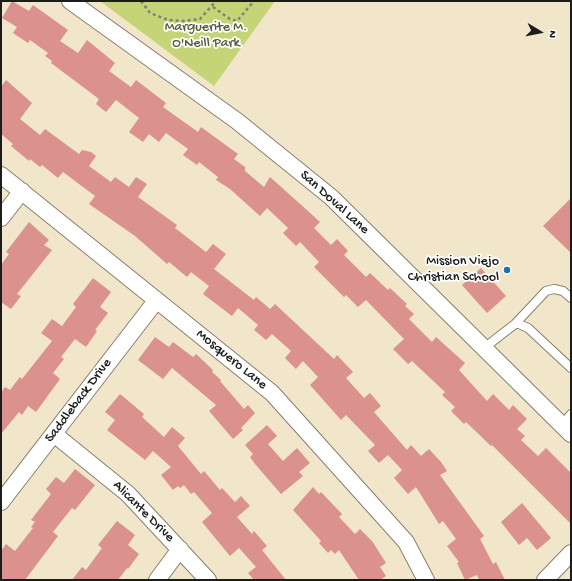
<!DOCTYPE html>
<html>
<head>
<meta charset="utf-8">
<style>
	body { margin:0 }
	#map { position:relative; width:572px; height:581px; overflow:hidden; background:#f1e5ca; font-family:"Gochi Hand",sans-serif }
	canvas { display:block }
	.frame { position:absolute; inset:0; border:2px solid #1c1c1c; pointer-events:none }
	.north { position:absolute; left:520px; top:12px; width:40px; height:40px; -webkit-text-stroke:3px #fff; paint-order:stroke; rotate:100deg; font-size:11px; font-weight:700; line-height:16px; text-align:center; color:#1c1c1c }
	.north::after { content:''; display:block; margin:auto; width:14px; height:18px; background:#1c1c1c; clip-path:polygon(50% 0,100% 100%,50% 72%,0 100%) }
</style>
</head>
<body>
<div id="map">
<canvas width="572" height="581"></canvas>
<div class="frame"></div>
<div class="north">N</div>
</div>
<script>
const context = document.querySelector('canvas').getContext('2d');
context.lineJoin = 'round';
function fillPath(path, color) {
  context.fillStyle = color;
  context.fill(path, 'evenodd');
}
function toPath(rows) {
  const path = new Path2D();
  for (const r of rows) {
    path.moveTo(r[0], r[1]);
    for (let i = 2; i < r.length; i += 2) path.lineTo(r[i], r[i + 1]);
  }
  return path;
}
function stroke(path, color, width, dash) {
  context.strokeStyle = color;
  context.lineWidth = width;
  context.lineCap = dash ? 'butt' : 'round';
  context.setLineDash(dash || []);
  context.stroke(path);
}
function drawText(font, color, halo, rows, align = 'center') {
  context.font = font + ' "Gochi Hand",sans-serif';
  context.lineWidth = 3.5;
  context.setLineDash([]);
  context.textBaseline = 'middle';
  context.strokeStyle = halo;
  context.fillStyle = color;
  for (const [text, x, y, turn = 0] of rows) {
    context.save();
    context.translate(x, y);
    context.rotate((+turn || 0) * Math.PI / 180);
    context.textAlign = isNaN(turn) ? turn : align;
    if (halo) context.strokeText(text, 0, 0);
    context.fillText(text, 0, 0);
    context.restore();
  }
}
const green = toPath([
	[100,1,275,1,214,86]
]);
const building = toPath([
	[12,1,29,11,33,5,68,30,60,41,78,53,87,40,115,63,109,71,131,87,136,80,166,103,163,107,198,132,201,127,238,154,234,159,245,167,245,171,264,187,270,177,308,211,320,222,314,228,331,245,337,239,348,251,344,255,366,277,370,273,388,290,390,288,407,304,405,306,414,314,409,319,432,342,436,337,465,363,459,370,487,401,493,394,509,410,513,405,527,419,517,429,525,436,521,440,538,456,546,448,571,473,571,524,492,445,491,446,466,422,464,424,451,411,455,407,442,395,445,392,412,361,408,364,393,349,404,339,366,300,358,307,346,295,344,297,314,267,319,262,300,242,296,246,283,233,288,228,267,208,260,216,230,189,216,180,218,177,199,162,197,165,183,155,188,149,166,133,159,142,149,134,143,142,129,132,139,118,116,100,106,112,96,104,99,99,51,63,52,61,45,56,48,53,30,40,28,43,13,33,17,27,2,18],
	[6,80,32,103,20,119,40,135,45,129,79,154,82,150,91,152,96,156,89,166,111,182,115,177,129,187,136,177,147,184,138,197,177,225,175,228,206,252,213,244,226,254,214,269,254,300,256,297,270,309,275,304,334,359,337,355,353,372,346,378,364,398,370,393,381,406,374,412,407,450,411,445,421,456,429,449,441,462,447,471,440,475,484,536,480,539,493,564,496,562,505,580,479,580,477,575,465,580,457,563,459,562,447,546,456,539,443,521,439,524,416,487,408,494,394,478,402,470,388,455,379,463,368,451,375,445,346,415,341,420,310,385,318,377,303,361,296,369,285,358,291,351,272,334,266,340,254,330,258,325,238,308,232,316,203,294,209,286,191,272,187,277,169,262,167,264,135,236,89,204,95,196,63,172,58,178,42,165,40,167,30,159,29,161,11,146,13,144,1,134,1,87],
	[571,198,571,253,543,226],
	[29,222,49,240,44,245,52,250,17,294,21,296,11,309,1,302,1,265,9,254,6,252],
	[481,268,506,296,487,313,462,285],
	[93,278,111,292,100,307,108,313,95,330,97,331,86,347,75,339,61,357,64,359,53,373,60,379,36,412,28,406,22,415,19,412,1,434,1,393,5,387,10,390,20,377,22,379,52,341,41,333,52,319,62,326,76,307,73,304],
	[155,337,169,347,173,342,193,357,196,354,213,370,212,372,221,380,220,381,244,409,248,405,255,413,241,428,243,430,233,439,209,411,216,405,172,368,163,379,138,360],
	[120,394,144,414,142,417,164,437,172,427,185,438,178,446,201,474,204,471,220,490,222,488,235,502,241,496,250,506,237,517,252,534,254,531,267,546,262,550,286,580,254,580,248,573,256,567,239,548,230,556,202,522,212,513,194,492,191,494,184,485,180,488,178,486,173,490,161,475,171,467,153,451,145,460,107,430,115,420,105,412],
	[267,425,277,436,268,444,283,461,297,448,310,463,299,472,303,476,281,494,255,464,250,457,253,454,245,445],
	[75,469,95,485,75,510,72,508,53,532,58,536,25,580,1,580,1,551,6,544,15,551,33,528,31,527,35,522,31,520,51,494,46,489,56,477,64,483],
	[313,487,319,494,321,492,342,514,339,517,355,534,360,529,372,541,386,563,380,567,386,576,380,580,359,580,339,550,335,554,331,550,328,553,319,543,321,541,293,510],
	[522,503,551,538,537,550,527,538,519,545,501,522],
	[117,521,135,535,128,545,139,554,128,569,127,568,118,580,72,580,82,567,86,570,102,548,98,545]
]);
const path = toPath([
	[141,1,150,13,168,20,183,21,200,19,216,1],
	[213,7,230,19,237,21,254,1]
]);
const lane = toPath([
	[515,324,546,291,554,289,563,291,571,298],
	[484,348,515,324,519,324,528,328,571,368],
	[562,425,571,414]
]);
const street = toPath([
	[70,1,237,121,331,197,571,434],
	[1,175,272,393,406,542,426,580],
	[1,218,22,191],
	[54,434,128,494,208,580],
	[1,502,156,301],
	[157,580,180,549],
	[545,580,571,553]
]);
const markers = [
	[507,270,4,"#1f6fb2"]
];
const parkNames = [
	["Marguerite M.",206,28],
	["O'Neill Park",206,44]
];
const streetNames = [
	["San Doval Lane",334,203,42],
	["Mosquero Lane",231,360,39],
	["Saddleback Drive",79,401,-53],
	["Alicante Drive",143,512,45]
];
const poiNames = [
	["Mission Viejo",499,262],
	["Christian School",499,278]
];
fillPath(green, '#c4d476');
fillPath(building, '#db918e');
stroke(lane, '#868073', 10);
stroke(street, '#868073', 18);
stroke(path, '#868073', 2.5, [3, 3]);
stroke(lane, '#fff', 8);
stroke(street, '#fff', 16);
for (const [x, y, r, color] of markers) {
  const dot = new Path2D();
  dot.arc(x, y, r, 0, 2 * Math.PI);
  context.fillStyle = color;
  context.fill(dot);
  stroke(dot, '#fff', 1.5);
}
drawText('14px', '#575c3c', '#fff', parkNames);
drawText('14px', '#1c1c1c', '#fff', streetNames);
drawText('14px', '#1c1c1c', '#fff', poiNames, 'right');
</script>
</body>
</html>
